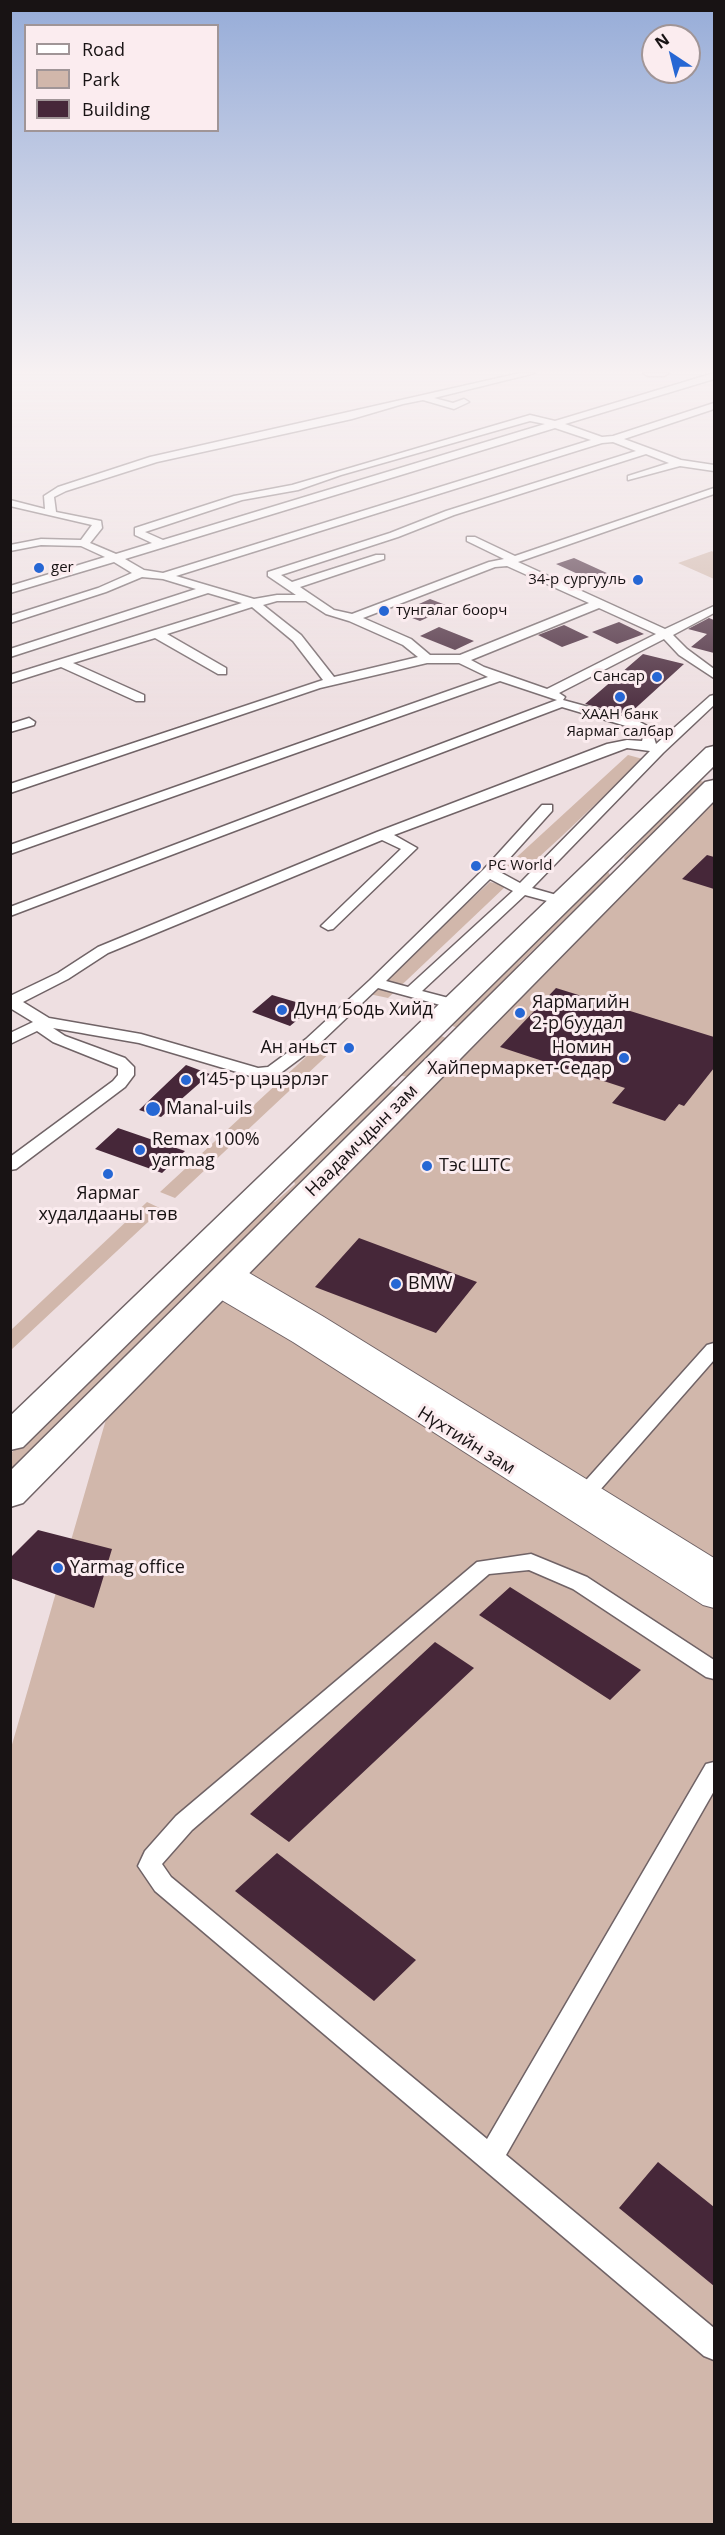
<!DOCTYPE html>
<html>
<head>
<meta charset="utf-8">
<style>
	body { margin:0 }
	#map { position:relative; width:725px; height:2535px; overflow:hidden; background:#eedfe1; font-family:"Open Sans",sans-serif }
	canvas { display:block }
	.frame { position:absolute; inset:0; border:12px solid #181314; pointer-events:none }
	.legend { position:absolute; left:24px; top:24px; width:195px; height:108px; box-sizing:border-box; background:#fbecef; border:2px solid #a09597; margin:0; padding:8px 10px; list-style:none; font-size:18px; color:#181314 }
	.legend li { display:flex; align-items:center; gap:12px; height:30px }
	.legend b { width:30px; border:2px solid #a09597 }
	.north { position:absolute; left:641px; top:24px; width:60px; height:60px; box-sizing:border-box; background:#fbecef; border:2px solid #a09597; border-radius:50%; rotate:325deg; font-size:16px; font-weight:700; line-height:24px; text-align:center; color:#181314 }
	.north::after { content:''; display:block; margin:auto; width:21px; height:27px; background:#2667d4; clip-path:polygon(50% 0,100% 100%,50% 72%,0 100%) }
</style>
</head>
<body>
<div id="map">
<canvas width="725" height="2535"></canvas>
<div class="frame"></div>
<ul class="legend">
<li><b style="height:8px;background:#fff"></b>Road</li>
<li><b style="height:16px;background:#d1b7ab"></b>Park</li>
<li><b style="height:16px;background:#462739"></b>Building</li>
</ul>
<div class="north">N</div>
</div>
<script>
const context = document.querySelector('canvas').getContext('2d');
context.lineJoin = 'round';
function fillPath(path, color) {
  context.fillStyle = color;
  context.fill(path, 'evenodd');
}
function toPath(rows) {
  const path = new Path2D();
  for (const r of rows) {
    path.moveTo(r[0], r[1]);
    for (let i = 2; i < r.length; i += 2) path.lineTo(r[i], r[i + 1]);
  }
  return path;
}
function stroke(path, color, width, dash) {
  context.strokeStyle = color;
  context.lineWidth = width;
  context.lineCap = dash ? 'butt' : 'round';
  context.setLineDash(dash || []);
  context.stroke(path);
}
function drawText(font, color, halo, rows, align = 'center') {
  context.font = font + ' "Open Sans",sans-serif';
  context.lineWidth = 6;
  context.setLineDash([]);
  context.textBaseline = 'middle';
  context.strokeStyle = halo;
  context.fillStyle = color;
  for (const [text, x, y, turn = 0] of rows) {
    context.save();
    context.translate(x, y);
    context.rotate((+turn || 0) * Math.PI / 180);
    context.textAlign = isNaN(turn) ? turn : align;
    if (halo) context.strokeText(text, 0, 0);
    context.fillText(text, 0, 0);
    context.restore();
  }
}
const green = toPath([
	[712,551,714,553,714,579,678,563],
	[628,755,643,759,562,836,526,869,507,866],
	[697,780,708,783,625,860,624,858],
	[714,786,714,2524,11,2524,11,1748,120,1371,11,1480,11,1453,266,1204,275,1202,295,1184,293,1179,389,1086,397,1087,408,1077,397,1075,437,1034,448,1039,458,1028,450,1025,607,870,610,875,520,963,499,991],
	[490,882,506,886,388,998,369,994],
	[321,1043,335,1048,175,1198,160,1192],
	[147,1202,162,1209,11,1350,11,1330]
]);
const building = toPath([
	[574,558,620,579,602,585,556,564],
	[430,599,451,607,420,621,399,613],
	[709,618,714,620,714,653,691,647,707,634,688,629],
	[619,622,644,634,617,644,592,632],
	[564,625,589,637,562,647,538,635],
	[439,627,474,641,455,650,420,636],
	[643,654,684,664,628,715,585,704],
	[707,855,714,857,714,889,682,879],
	[556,988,714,1037,714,1068,684,1106,679,1104,665,1121,612,1103,625,1088,500,1047],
	[272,995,313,1007,290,1026,252,1012],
	[186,1065,210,1074,161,1117,139,1110],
	[118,1128,185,1151,162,1173,95,1149],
	[359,1238,477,1282,436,1333,315,1287],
	[38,1530,112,1549,94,1608,10,1578,10,1558],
	[510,1587,553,1614,641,1670,610,1700,479,1615],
	[435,1642,474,1668,289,1842,250,1814],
	[277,1853,416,1960,374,2001,235,1891],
	[658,2162,714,2207,714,2286,619,2208]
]);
const street = toPath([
	[520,373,535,373,434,398,453,403,464,399,469,402,454,409,423,400,403,404,352,419,157,462,66,491,54,497,56,512,101,521,102,528,90,543,116,554,152,543,135,535,135,528,234,496,292,485,530,415,555,421,714,373,714,379,565,424,602,437,613,436,714,403,714,409,624,439,681,460,714,465,714,471,680,466,628,480,628,476,669,463,646,454,454,515,398,537,281,575,292,582,376,555,384,555,384,559,300,587,334,610,352,614,489,562,504,559,467,541,467,537,475,537,515,556,714,488,714,494,518,562,665,629,714,606,714,613,673,635,687,649,714,669,714,678,679,655,664,639,559,693,565,697,563,700,636,720,651,728,656,744,710,696,714,695,714,705,663,753,532,888,567,898,569,901,567,904,562,905,525,895,422,991,460,1001,463,1004,460,1007,455,1009,378,988,318,1045,278,1075,257,1078,139,1043,53,1028,65,1036,125,1058,134,1067,134,1075,125,1087,16,1169,10,1170,10,1157,113,1081,118,1075,118,1068,53,1042,37,1031,10,1044,10,1033,33,1022,10,1008,10,996,58,973,98,947,377,832,607,744,627,740,642,741,643,737,626,726,562,707,10,916,10,907,557,700,500,681,10,854,10,845,488,677,459,663,427,663,320,688,10,793,10,784,323,680,293,641,252,607,167,634,226,668,226,674,218,674,155,638,73,663,144,695,144,701,136,701,61,667,10,683,10,675,242,603,208,593,10,657,10,649,196,589,163,579,142,577,106,592,10,623,10,616,98,588,132,573,114,562,10,593,10,586,105,557,81,546,41,545,10,551,10,545,41,539,81,540,92,525,10,506,10,500,45,509,44,496,58,487,150,457,520,373],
	[530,421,545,424,163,540,145,532,242,500,298,490,341,475,530,421],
	[555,428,591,440,163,573,144,570,125,559,555,428],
	[613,442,636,451,446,511,390,533,268,572,268,576,296,595,277,595,254,599,176,576,602,443,613,442],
	[507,566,589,603,460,655,430,655,411,639,363,618,495,567,507,566],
	[277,601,306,601,326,614,349,621,403,645,418,657,334,677,301,635,263,605,277,601],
	[599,608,656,634,547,689,484,667,471,660,599,608],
	[627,748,650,751,520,883,498,871,552,811,552,805,542,805,484,869,370,980,306,1039,268,1067,258,1068,141,1034,49,1018,23,1002,68,979,108,953,382,840,401,849,321,926,328,930,333,929,417,848,394,835,627,748],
	[490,879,513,891,408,987,386,981,490,879],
	[643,373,669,373,664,376,648,376,643,373],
	[29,718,35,722,34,725,10,732,10,724,29,718],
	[714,1343,714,1360,593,1498,586,1500,579,1498,576,1493,579,1488,707,1345,714,1343],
	[531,1554,587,1577,714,1660,714,1679,706,1677,573,1589,529,1570,489,1574,192,1830,162,1864,171,1877,487,2139,706,1764,714,1762,714,1791,506,2155,714,2328,714,2360,704,2356,155,1891,138,1866,145,1851,176,1816,477,1562,531,1554]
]);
const secondary = toPath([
	[230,1265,239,1267,324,1317,714,1558,714,1608,703,1605,293,1342,208,1292,204,1286,208,1280,221,1279,217,1273,221,1267,230,1265]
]);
const highway = toPath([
	[714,746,714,766,23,1447,10,1450,10,1416,706,748,714,746],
	[714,780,714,801,23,1503,10,1507,10,1471,705,782,714,780]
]);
const markers = [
	[39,568,6,"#2667d4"],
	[638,580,6,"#2667d4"],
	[384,611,6,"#2667d4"],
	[657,677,6,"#2667d4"],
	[620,697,6,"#2667d4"],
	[476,866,6,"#2667d4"],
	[282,1010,6,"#2667d4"],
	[520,1013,6,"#2667d4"],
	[349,1048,6,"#2667d4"],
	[624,1058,6,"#2667d4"],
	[186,1080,6,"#2667d4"],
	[153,1109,8,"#2667d4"],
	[140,1150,6,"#2667d4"],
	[427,1166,6,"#2667d4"],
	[108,1174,6,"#2667d4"],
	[396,1284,6,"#2667d4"],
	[58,1568,6,"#2667d4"]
];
const farPoinames = [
	["ger",51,568],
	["34-р сургууль",626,580,"right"],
	["тунгалаг боорч",396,611],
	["Сансар",645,677,"right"],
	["ХААН банк",620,715,"center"],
	["Яармаг салбар",620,732,"center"],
	["PC World",488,866]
];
const poiNames = [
	["Яармагийн",532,1003],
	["2-р буудал",532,1024],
	["Дунд Бодь Хийд",294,1010],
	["Ан аньст",337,1048,"right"],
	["Номин",612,1048,"right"],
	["Хайпермаркет-Седар",612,1069,"right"],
	["145-р цэцэрлэг",198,1080],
	["Manal-uils",166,1109],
	["Remax 100%",152,1140],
	["yarmag",152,1161],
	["Тэс ШТС",439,1166],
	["Яармаг",108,1194,"center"],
	["худалдааны төв",108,1215,"center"],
	["BMW",408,1284],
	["Yarmag office",70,1568]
];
const streetNames = [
	["Наадамчдын зам",362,1141,-45],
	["Нүхтийн зам",466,1441,32]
];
fillPath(green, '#d1b7ab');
fillPath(building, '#462739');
stroke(street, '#706366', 3);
stroke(secondary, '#706366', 2);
stroke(highway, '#706366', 3);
fillPath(street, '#fff');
fillPath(secondary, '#fff');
fillPath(highway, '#fff');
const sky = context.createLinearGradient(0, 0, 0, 728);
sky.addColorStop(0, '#96acd8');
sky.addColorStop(0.51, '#f7f1f2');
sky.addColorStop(1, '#f7f1f200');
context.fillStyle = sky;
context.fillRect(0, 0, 725, 728);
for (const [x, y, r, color] of markers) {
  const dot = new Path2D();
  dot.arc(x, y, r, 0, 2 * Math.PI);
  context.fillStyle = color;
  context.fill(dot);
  stroke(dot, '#fbecef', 2);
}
drawText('15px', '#181314', '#fbecef', farPoinames, 'left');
drawText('18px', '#181314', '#fbecef', poiNames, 'left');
drawText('18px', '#181314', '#fbecef', streetNames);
</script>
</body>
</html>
